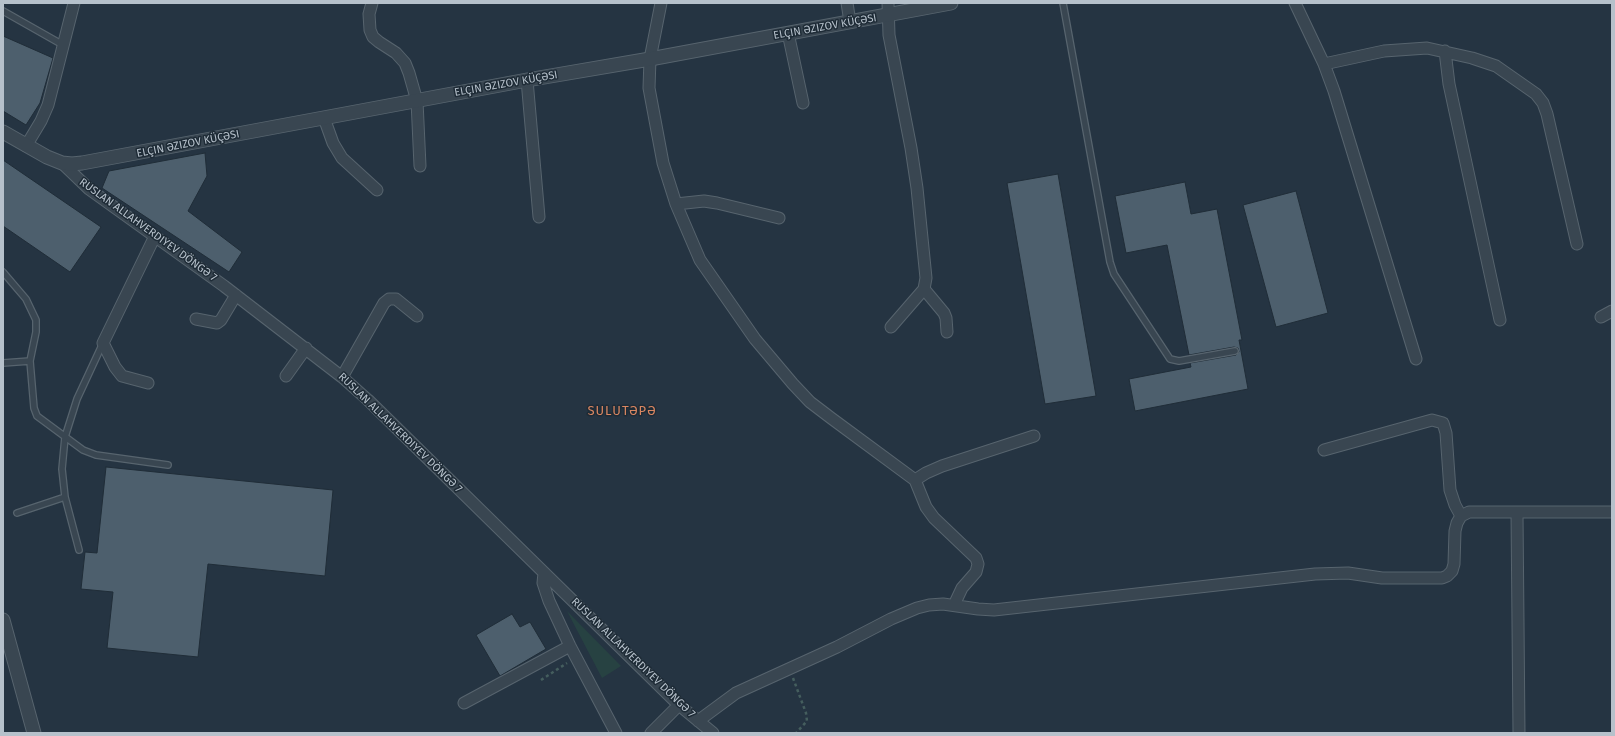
<!DOCTYPE html>
<html>
<head>
<meta charset="utf-8">
<style>
	body { margin:0 }
	#map { position:relative; width:1615px; height:736px; overflow:hidden; background:#253442; font-family:"Fira Sans",sans-serif }
	canvas { display:block }
	.frame { position:absolute; inset:0; border:4px solid #b6c1cb; pointer-events:none }
</style>
</head>
<body>
<div id="map">
<canvas width="1615" height="736"></canvas>
<div class="frame"></div>
</div>
<script>
const context = document.querySelector('canvas').getContext('2d');
context.lineJoin = 'round';
function fillPath(path, color) {
  context.fillStyle = color;
  context.fill(path, 'evenodd');
}
function toPath(rows) {
  const path = new Path2D();
  for (const r of rows) {
    path.moveTo(r[0], r[1]);
    for (let i = 2; i < r.length; i += 2) path.lineTo(r[i], r[i + 1]);
  }
  return path;
}
function stroke(path, color, width, dash) {
  context.strokeStyle = color;
  context.lineWidth = width;
  context.lineCap = dash ? 'butt' : 'round';
  context.setLineDash(dash || []);
  context.stroke(path);
}
function drawText(font, color, halo, rows, align = 'center') {
  context.font = font + ' "Fira Sans",sans-serif';
  context.lineWidth = 3;
  context.setLineDash([]);
  context.textBaseline = 'middle';
  context.strokeStyle = halo;
  context.fillStyle = color;
  for (const [text, x, y, turn = 0] of rows) {
    context.save();
    context.translate(x, y);
    context.rotate((+turn || 0) * Math.PI / 180);
    context.textAlign = isNaN(turn) ? turn : align;
    if (halo) context.strokeText(text, 0, 0);
    context.fillText(text, 0, 0);
    context.restore();
  }
}
const green = toPath([
	[567,611,621,666,602,678]
]);
const building = toPath([
	[3,36,53,58,40,103,26,125,3,111,3,36],
	[205,153,207,176,188,211,242,252,229,272,102,188,109,171,205,153],
	[3,160,101,227,70,272,3,226,3,160],
	[1058,174,1096,396,1045,404,1007,183,1058,174],
	[1185,182,1191,214,1217,209,1242,340,1239,340,1248,389,1135,411,1129,379,1191,367,1190,363,1236,355,1239,352,1238,348,1234,347,1189,355,1167,245,1126,253,1115,196,1185,182],
	[1296,191,1328,313,1276,327,1243,205,1296,191],
	[106,467,333,490,325,576,208,564,198,657,107,648,113,592,81,589,85,552,97,553,106,467],
	[512,614,520,627,530,622,546,649,500,676,476,635,512,614]
]);
const path = toPath([
	[793,678,806,713,807,721,796,733],
	[541,680,567,663]
]);
const service = toPath([
	[1063,3,1110,262,1114,274,1170,359,1179,361,1235,351],
	[3,11,63,45],
	[3,272,26,299,36,320,36,332,30,361,34,408,37,416,83,450,96,455,168,465],
	[3,363,30,361],
	[17,513,65,497],
	[79,550,65,497,62,469,65,437,77,399,103,343]
]);
const minor = toPath([
	[372,3,369,14,370,30,373,37,379,42,396,53,405,63,409,73,417,101,420,166],
	[661,3,650,59,649,88,663,163,676,204,700,260,755,339,793,384,810,402,831,418,915,480,926,507,934,518,976,558,978,564,976,572,962,588,954,605],
	[847,3,850,22],
	[888,3,889,35,911,148,917,188,926,278,924,289,891,327],
	[1295,3,1324,64,1334,91,1416,359],
	[788,33,803,103],
	[1445,51,1449,84,1500,320],
	[1324,64,1384,51,1427,48,1472,58,1496,66,1536,94,1543,103,1547,114,1577,244],
	[527,80,539,217],
	[324,118,333,143,342,158,377,190],
	[26,146,41,121,48,105,74,3],
	[62,163,89,189,224,286,342,377,368,400,679,705,713,733],
	[676,204,704,201,717,203,779,218],
	[924,289,944,313,946,318,947,332],
	[1601,317,1612,311],
	[196,319,217,323,221,320,236,295],
	[286,376,306,348],
	[342,377,384,303,389,299,396,299,417,316],
	[148,383,122,376,115,367,103,343,155,236],
	[1324,450,1432,420,1443,423,1446,433,1450,490,1455,505,1461,516],
	[915,480,926,473,942,466,1034,436],
	[1517,513,1519,733],
	[544,573,543,583,549,601,570,646,616,733],
	[464,703,570,646],
	[698,721,736,693,837,647,891,619,917,608,929,605,943,604,978,609,994,610,1315,574,1348,573,1382,578,1442,578,1447,576,1452,571,1454,564,1455,531,1457,523,1461,516,1469,512,1612,512],
	[651,733,679,705]
]);
const tertiary = toPath([
	[3,132,47,157,62,163,72,164,82,163,527,80,650,59,951,3],
	[3,620,34,733]
]);
const streetNames = [
	["ELÇIN ƏZIZOV KÜÇƏSI",825,27,-10],
	["ELÇIN ƏZIZOV KÜÇƏSI",506,84,-10],
	["ELÇIN ƏZIZOV KÜÇƏSI",188,144,-11],
	["RUSLAN ALLAHVERDIYEV DÖNGƏ 7",148,230,36],
	["RUSLAN ALLAHVERDIYEV DÖNGƏ 7",400,433,44],
	["RUSLAN ALLAHVERDIYEV DÖNGƏ 7",633,658,44]
];
const quarterNames = [
	["SULUTƏPƏ",622,411]
];
fillPath(green, '#274242');
fillPath(building, '#4d5f6d');
stroke(building, '#202d38', 1);
stroke(service, '#57646e', 8);
stroke(minor, '#57646e', 13);
stroke(tertiary, '#57646e', 15);
stroke(path, '#455e5e', 2.5, [3, 3]);
stroke(service, '#394651', 5.5);
stroke(minor, '#394651', 11);
stroke(tertiary, '#394651', 13);
drawText('11px', '#b6c1cb', '#1e2b36', streetNames);
context.letterSpacing = '1px';
drawText('13px', '#da8762', '#1e2b36', quarterNames);
context.letterSpacing = '0px';
</script>
</body>
</html>
